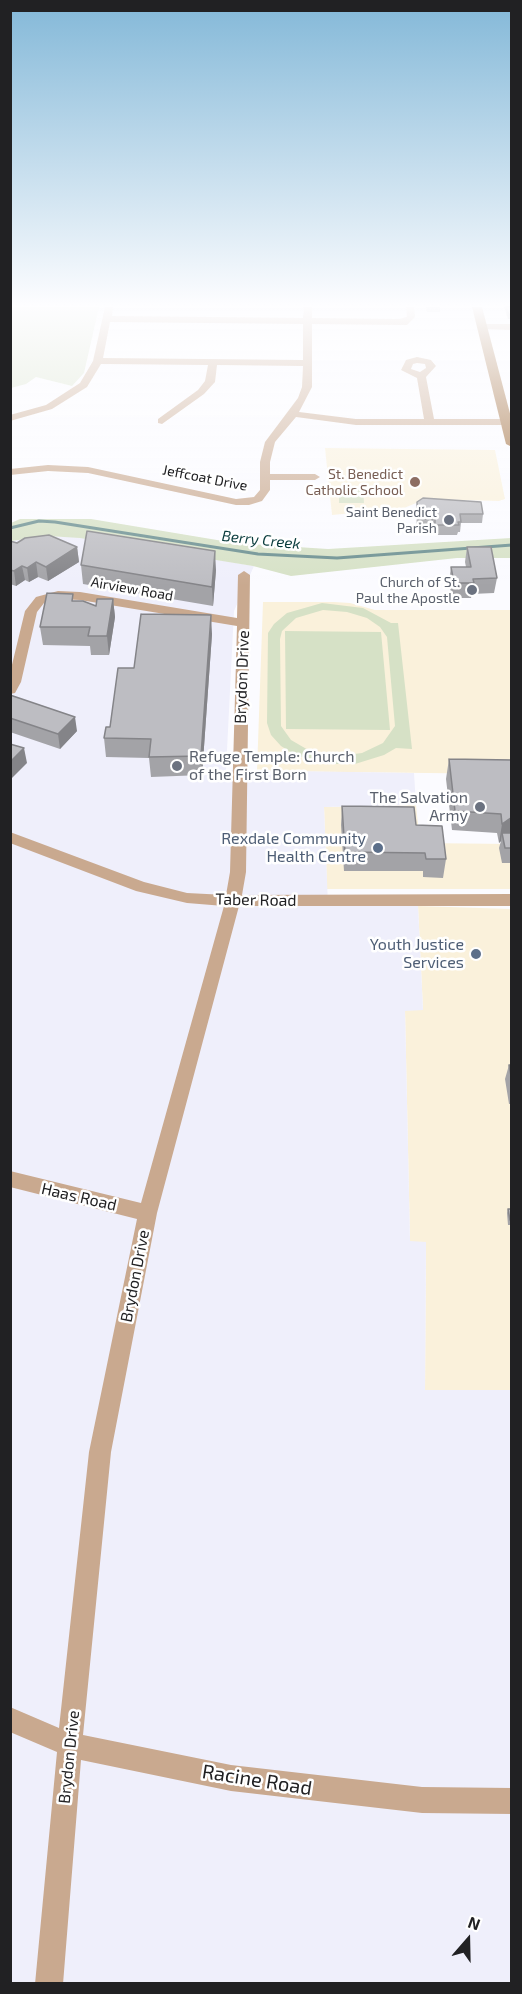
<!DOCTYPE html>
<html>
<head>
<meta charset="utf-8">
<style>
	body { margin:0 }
	#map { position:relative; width:522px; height:1994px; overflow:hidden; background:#fbfbff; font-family:"Exo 2",sans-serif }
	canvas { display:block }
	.frame { position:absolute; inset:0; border:12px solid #212123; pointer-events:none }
	.north { position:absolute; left:438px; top:1910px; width:60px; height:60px; -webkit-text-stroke:4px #fff; paint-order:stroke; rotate:20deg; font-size:16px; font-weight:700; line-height:24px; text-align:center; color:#212123 }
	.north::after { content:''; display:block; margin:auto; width:21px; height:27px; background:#212123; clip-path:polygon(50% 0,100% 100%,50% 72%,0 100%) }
</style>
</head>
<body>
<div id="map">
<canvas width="522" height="1994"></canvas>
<div class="frame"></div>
<div class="north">N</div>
</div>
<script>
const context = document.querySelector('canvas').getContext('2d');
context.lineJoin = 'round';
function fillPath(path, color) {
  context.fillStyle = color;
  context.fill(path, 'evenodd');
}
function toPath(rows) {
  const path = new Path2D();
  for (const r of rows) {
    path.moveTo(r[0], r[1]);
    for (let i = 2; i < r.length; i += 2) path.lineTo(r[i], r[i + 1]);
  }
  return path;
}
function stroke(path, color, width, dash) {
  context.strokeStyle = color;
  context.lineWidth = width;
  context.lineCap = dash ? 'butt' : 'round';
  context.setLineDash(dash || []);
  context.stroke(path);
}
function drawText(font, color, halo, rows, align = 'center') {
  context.font = font + ' "Exo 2",sans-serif';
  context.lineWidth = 5;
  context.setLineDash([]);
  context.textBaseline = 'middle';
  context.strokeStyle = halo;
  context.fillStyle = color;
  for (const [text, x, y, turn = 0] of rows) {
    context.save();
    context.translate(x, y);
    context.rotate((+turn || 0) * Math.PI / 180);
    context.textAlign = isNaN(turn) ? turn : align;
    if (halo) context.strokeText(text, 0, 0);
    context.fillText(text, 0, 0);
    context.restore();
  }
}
const commercial = toPath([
	[325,448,495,450,505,499,499,501,426,499,404,508,332,515],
	[263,602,334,602,350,603,375,610,511,610,511,774,257,771],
	[416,805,420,843,511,844,511,889,327,889,324,807],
	[418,906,511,909,511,1390,425,1390,426,1242,410,1242,405,1010,423,1010]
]);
const built = toPath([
	[48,536,80,537,254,566,234,611,226,770,414,773,416,805,324,807,328,905,418,906,423,1010,405,1011,410,1241,426,1242,425,1390,511,1390,512,1983,11,1984,10,541]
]);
const green = toPath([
	[11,307,99,307,84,373,72,386,36,377,26,384,11,388],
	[339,487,363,488,364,503,339,503],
	[20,519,91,519,235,543,328,549,511,538,512,558,457,558,291,576,253,566,80,538,48,536,11,541,11,523],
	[322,603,363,608,391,623,398,623,412,749,396,748,384,755,355,764,328,764,312,761,292,753,281,746,271,735,267,723,268,633,274,624,287,613],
	[323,610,347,612,367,618,380,627,387,637,395,726,383,743,362,753,339,756,310,751,291,740,281,726,280,639,282,631,296,618],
	[285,631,381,632,390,730,286,729]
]);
const stream = toPath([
	[10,528,39,521,55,522,258,554,337,558,512,545]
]);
const minor = toPath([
	[105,307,113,307,112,316,303,318,304,307,312,307,312,318,399,319,407,317,406,307,414,307,415,317,407,325,312,324,312,387,299,412,356,419,424,419,417,378,401,370,406,360,417,357,431,360,436,366,426,377,434,419,506,419,511,422,506,425,356,425,296,417,275,442,270,462,270,474,315,474,320,477,315,480,270,480,270,490,262,501,249,505,236,505,88,473,48,471,10,475,10,469,48,465,88,467,236,499,254,497,260,490,260,462,265,442,298,398,302,387,303,366,217,365,215,382,204,394,162,424,158,423,158,419,198,390,205,381,208,365,101,364,87,387,52,409,10,421,10,415,46,405,80,383,93,361,105,307],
	[110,322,303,324,303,360,103,358,110,322],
	[417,363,425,364,426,368,420,372,411,369,413,364,417,363],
	[482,324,512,324,512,330,479,329,479,325,482,324],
	[244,571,250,575,246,872,242,895,512,894,512,906,239,906,157,1213,111,1452,83,1735,231,1765,422,1787,512,1788,512,1814,422,1813,231,1791,81,1760,63,1984,35,1984,57,1752,10,1732,10,1707,59,1728,89,1452,137,1219,10,1187,10,1171,141,1203,224,906,187,903,136,891,10,843,10,832,144,882,187,893,226,895,230,872,237,626,80,600,58,599,44,603,37,612,21,682,15,693,10,694,10,673,25,611,36,597,58,591,80,592,237,618,238,575,244,571]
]);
const major = toPath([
	[472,307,482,307,512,421,512,447,506,444,472,307]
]);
const wall = toPath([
	[425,307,440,307,440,312,427,312],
	[504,307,512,307,512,319,508,319],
	[417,502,483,514,482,523,461,523,460,532,458,532,457,535,434,535,433,529,417,528,416,511],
	[10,541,17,543,77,547,79,562,48,581,38,577,29,582,25,580,16,586,10,584],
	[467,547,497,578,494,593,472,594,471,598,452,598,449,582,451,567,466,567,465,562],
	[81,565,216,570,213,606,83,584],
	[113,599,115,617,109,655,91,655,90,646,43,645,40,627,74,601,96,606],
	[212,634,202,775,151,777,149,758,106,757,104,738,110,727,134,668],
	[10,695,77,731,60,749,10,732],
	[449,759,512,760,512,863,502,863,499,848,501,841,499,843,497,833,452,830,446,779],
	[342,806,416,825,446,859,443,878,423,877,423,871,344,871,341,825],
	[509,1065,512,1065,512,1104,509,1104,505,1079],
	[508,1209,512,1209,512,1225,508,1225,507,1213]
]);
const shadedWall = toPath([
	[77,547,79,562,48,581,46,567],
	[215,551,216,570,213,606,212,587],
	[36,562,38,577,29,582,27,568],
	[22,566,25,580,16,586,14,571],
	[113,599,115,617,109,655,107,636],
	[211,615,212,634,202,775,201,756],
	[75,717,77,731,60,749,58,734],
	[24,748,27,763,10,780,10,762],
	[512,817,512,834,502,833,501,841,499,843,502,824]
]);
const building = toPath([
	[506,307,512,307,512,315,509,315,506,307],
	[423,498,481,502,483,514,460,514,461,522,458,522,459,525,435,525,435,519,418,519,417,502,423,498],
	[87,531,215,551,212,587,81,565,87,531],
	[49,535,77,547,46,567,36,562,27,568,22,566,14,571,10,570,10,541,17,543,25,538,49,535],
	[467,547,491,547,497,578,473,579,474,583,454,583,451,567,471,567,467,547],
	[47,593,73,594,72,601,83,601,96,606,97,599,113,599,107,636,88,636,90,627,40,627,47,593],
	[141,614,211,615,201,756,149,757,151,739,104,738,106,727,110,727,118,668,134,668,141,614],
	[10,695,75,717,58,734,10,718,10,695],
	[10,744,24,748,10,762,10,744],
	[449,759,512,760,512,817,502,824,501,814,455,811,449,759],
	[342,806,414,807,416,825,442,826,446,859,426,859,425,853,345,852,342,806],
	[502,833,512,833,512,848,505,848,502,833],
	[509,1065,512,1065,512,1081,509,1065],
	[508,1209,512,1209,512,1220,510,1220,508,1209]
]);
const markers = [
	[415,482,6,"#8d6e63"],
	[449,520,6,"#6b7280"],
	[472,590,6,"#6b7280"],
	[177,766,6,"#6b7280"],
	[480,807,6,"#6b7280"],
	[378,848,6,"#5c6f8a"],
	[476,954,6,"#5c6f8a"]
];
const farEducationnames = [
	["St. Benedict",403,474],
	["Catholic School",403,490]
];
const farStreetnames = [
	["Jeffcoat Drive",205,478,11],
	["Airview Road",132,589,10]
];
const farWorshipnames = [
	["Saint Benedict",437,512],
	["Parish",437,528],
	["Church of St.",460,582],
	["Paul the Apostle",460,598]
];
const farWaternames = [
	["Berry Creek",261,540,6]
];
const streetNames = [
	["Brydon Drive",242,677,-88],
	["Taber Road",256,900,1],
	["Haas Road",79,1197,13],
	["Brydon Drive",135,1276,-79],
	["Brydon Drive",69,1757,-84]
];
const worshipNames = [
	["Refuge Temple: Church",189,757],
	["of the First Born",189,775],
	["The Salvation",468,798,"right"],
	["Army",468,816,"right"]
];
const serviceNames = [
	["Rexdale Community",366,839],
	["Health Centre",366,857],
	["Youth Justice",464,945],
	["Services",464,963]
];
const nearStreetnames = [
	["Racine Road",257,1780,9]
];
fillPath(commercial, '#faf1db');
fillPath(built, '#efeffb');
fillPath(green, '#d6e1c6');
stroke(stream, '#6b8f90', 3);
fillPath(minor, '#c9a98f');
fillPath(major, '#9a6430');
fillPath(wall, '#a3a3a7');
fillPath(shadedWall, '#848488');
fillPath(building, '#bdbdc2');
stroke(building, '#848488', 1.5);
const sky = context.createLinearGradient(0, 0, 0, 586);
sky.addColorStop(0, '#83b8d8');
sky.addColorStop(0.52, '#fdfdff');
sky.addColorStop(1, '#fdfdff00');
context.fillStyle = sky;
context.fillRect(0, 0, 522, 586);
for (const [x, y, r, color] of markers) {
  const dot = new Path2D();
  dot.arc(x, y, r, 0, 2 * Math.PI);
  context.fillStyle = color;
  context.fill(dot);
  stroke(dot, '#fff', 2);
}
drawText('14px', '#785e54', '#fff', farEducationnames, 'right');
drawText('14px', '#212123', '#fff', farStreetnames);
drawText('14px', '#5b616d', '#fff', farWorshipnames, 'right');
drawText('italic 15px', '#0a3c3d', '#fff', farWaternames);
drawText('16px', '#212123', '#fff', streetNames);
drawText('16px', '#5b616d', '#fff', worshipNames, 'left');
drawText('16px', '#4e5e75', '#fff', serviceNames, 'right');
drawText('20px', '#212123', '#fff', nearStreetnames);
</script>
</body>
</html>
